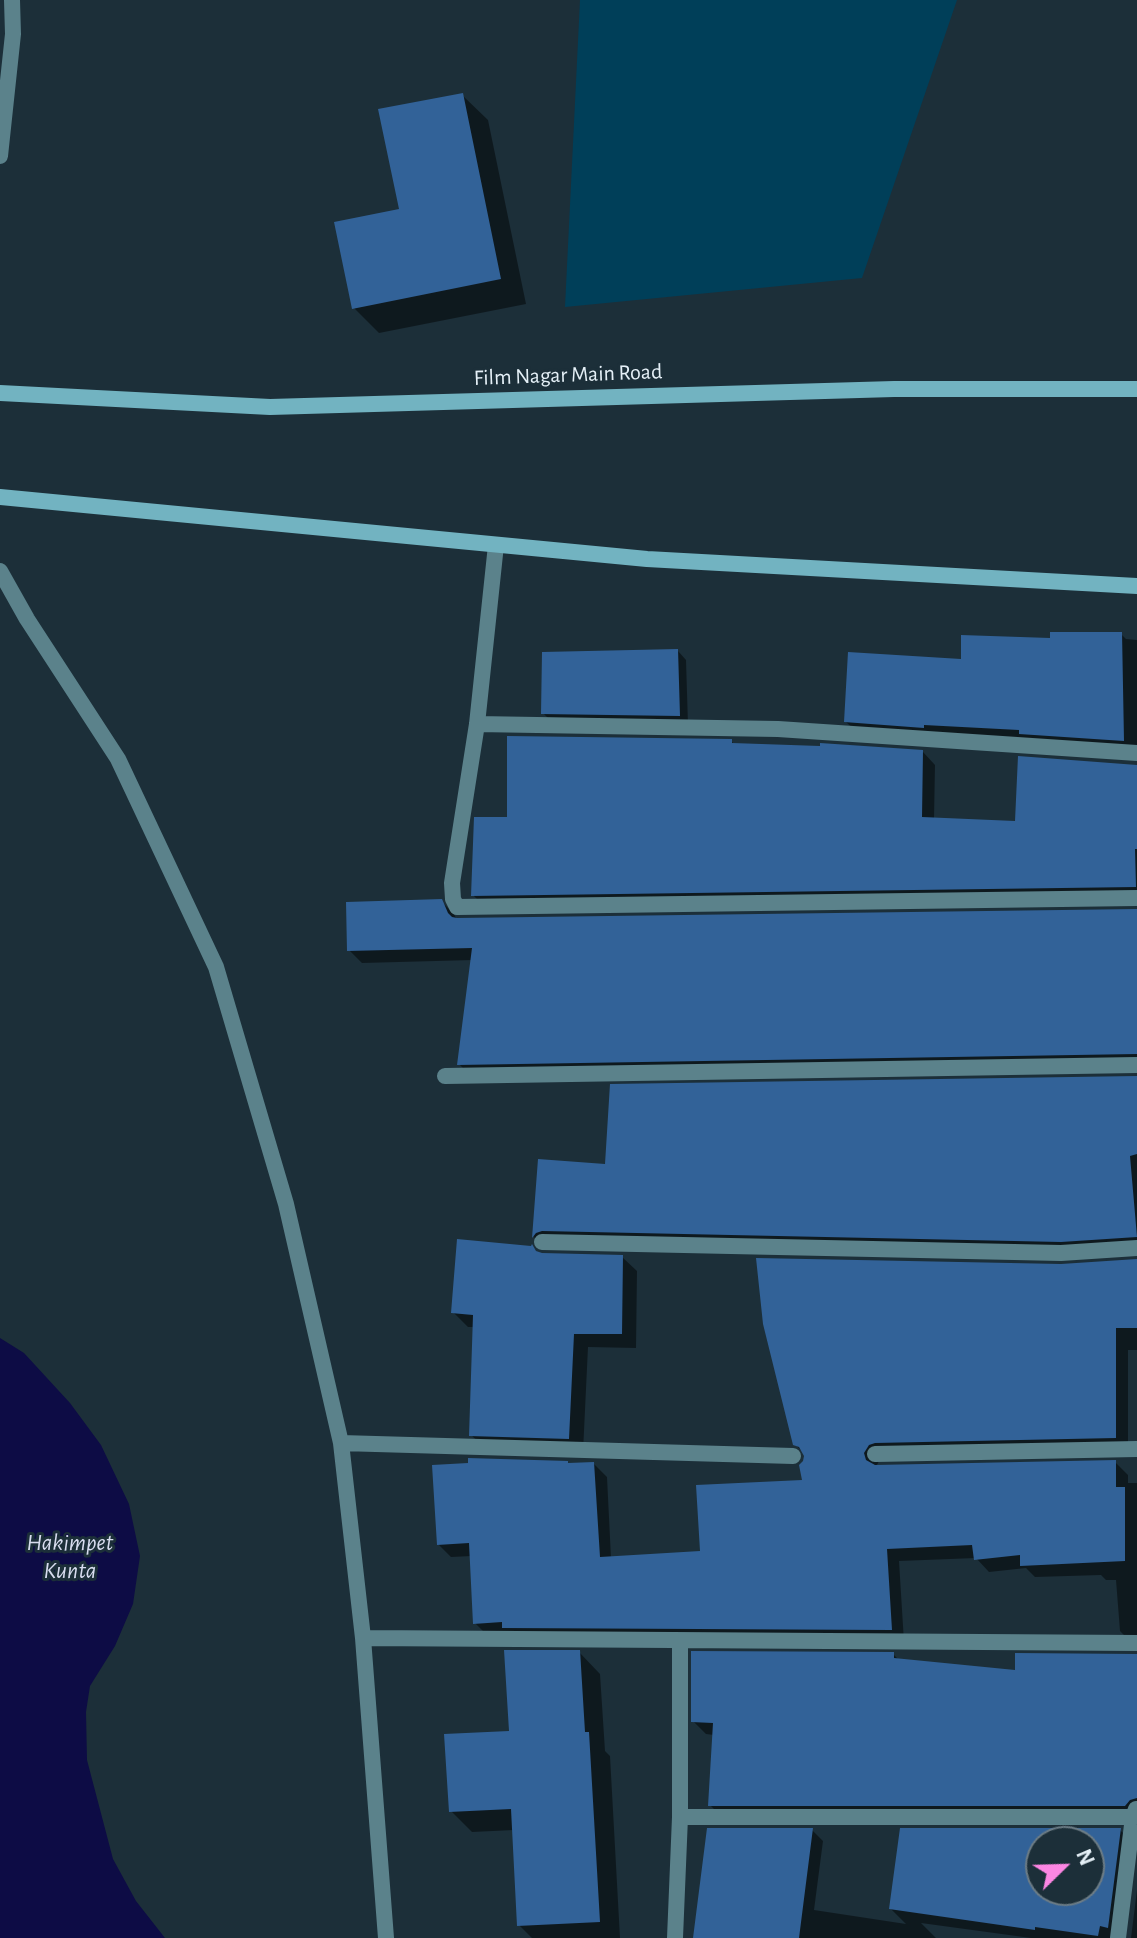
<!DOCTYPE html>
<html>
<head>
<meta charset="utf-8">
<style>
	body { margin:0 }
	#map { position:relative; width:1137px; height:1938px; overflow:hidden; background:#1c2f39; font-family:"Alegreya Sans",sans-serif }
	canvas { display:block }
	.north { position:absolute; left:1025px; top:1826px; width:80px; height:80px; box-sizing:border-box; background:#1c2f39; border:2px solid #6c7c85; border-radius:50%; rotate:67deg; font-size:22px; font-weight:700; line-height:32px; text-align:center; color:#e5f0f7 }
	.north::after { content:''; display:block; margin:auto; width:28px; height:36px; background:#fc86e3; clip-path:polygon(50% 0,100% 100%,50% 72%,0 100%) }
</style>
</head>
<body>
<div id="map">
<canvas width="1137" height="1938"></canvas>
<div class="north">N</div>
</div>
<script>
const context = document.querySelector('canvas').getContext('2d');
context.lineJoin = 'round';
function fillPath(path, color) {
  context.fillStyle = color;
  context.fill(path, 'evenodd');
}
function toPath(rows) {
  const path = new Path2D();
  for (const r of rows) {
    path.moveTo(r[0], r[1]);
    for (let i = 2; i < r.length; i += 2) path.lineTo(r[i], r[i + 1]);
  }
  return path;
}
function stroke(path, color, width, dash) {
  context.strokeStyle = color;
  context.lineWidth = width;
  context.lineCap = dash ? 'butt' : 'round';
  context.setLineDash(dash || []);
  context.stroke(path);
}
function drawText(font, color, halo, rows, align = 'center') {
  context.font = font + ' "Alegreya Sans",sans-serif';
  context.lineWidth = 6;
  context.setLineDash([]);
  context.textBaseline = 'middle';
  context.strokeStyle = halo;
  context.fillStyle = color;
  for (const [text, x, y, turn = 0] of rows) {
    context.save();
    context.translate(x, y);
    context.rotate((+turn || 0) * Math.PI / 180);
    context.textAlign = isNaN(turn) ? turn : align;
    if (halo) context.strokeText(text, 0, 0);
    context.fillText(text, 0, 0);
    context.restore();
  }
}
const green = toPath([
	[580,0,957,0,862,278,565,307]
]);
const water = toPath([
	[0,1338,24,1353,70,1403,101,1445,129,1504,140,1556,133,1604,115,1646,90,1686,86,1712,87,1760,113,1859,136,1901,165,1938,0,1938]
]);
const shadow = toPath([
	[462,95,488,120,526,304,379,333,354,308,401,211],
	[1121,634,1126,639,1137,640,1137,753,859,734,846,722,963,662,1052,640],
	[678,651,686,660,688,725,552,722,543,713],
	[731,741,735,745,923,752,935,765,934,819,1017,823,1137,766,1137,899,486,908,473,895,509,819],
	[441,901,454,914,457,920,1137,911,1137,1066,472,1077,459,1064,473,960,362,963,349,950],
	[1137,1078,1137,1250,546,1249,534,1237,540,1161,607,1166],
	[538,1254,622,1257,637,1271,636,1348,588,1347,583,1452,486,1449,471,1435,475,1327,468,1327,453,1312],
	[1137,1261,1137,1350,1128,1350,1128,1450,881,1457,876,1467,1115,1462,1128,1475,1128,1483,1137,1483,1137,1644,1133,1644,1120,1631,1116,1580,1106,1580,1101,1575,1035,1577,1026,1568,989,1572,976,1558,899,1561,904,1642,488,1636,475,1623,472,1556,451,1557,438,1544,570,1465,594,1464,607,1477,611,1558,702,1553,805,1482,806,1455,795,1444,1061,1266],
	[579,1652,600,1674,605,1751,610,1756,620,1938,532,1938,519,1925,514,1830,472,1832,451,1811,511,1733],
	[893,1654,899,1660,1017,1672,1137,1655,1137,1818,723,1818,710,1805,714,1735,706,1734,693,1721],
	[812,1830,823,1841,814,1910,906,1924,891,1909,901,1830,1120,1830,1131,1841,1119,1938,1031,1938,921,1923,936,1938,694,1938],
	[1041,1842,1089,1842,1089,1890,1041,1890],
	[1137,1890,1137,1938,1131,1938]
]);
const building = toPath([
	[463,93,501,279,352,309,334,222,399,209,378,109],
	[1050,632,1122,632,1124,741,1019,734,1019,730,924,725,924,728,844,722,848,652,961,659,961,635,1050,638],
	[678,649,680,716,541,714,542,652],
	[507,736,732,739,732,743,820,746,820,743,923,750,922,817,1015,821,1018,756,1137,765,1137,849,1135,849,1136,887,471,896,474,817,507,817],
	[442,899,448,913,452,917,457,918,1137,909,1137,1054,457,1065,472,948,347,951,346,902],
	[1137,1076,1137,1154,1130,1156,1137,1237,1061,1242,542,1231,536,1233,532,1238,538,1159,605,1164,610,1084],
	[457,1239,531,1246,532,1244,536,1251,542,1253,623,1255,622,1334,574,1334,569,1439,469,1436,473,1315,451,1313],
	[756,1258,1061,1264,1137,1259,1137,1328,1116,1328,1116,1438,875,1443,869,1445,864,1453,866,1460,875,1465,1116,1460,1116,1487,1125,1487,1125,1561,1020,1566,1020,1555,974,1560,972,1545,887,1549,892,1630,502,1628,502,1622,473,1624,469,1543,437,1545,432,1465,468,1463,468,1458,568,1461,568,1463,594,1462,600,1557,700,1551,696,1485,802,1480,799,1465,803,1461,804,1456,799,1447,793,1445,763,1324],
	[504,1650,580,1650,585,1732,589,1732,600,1922,517,1926,511,1809,449,1812,444,1734,509,1731],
	[691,1651,894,1652,894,1658,1015,1670,1015,1653,1137,1654,1137,1798,1130,1800,1125,1806,708,1806,713,1723,691,1722],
	[707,1828,813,1828,799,1938,693,1938],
	[900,1828,1121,1828,1108,1928,1100,1926,1098,1936,1035,1927,1035,1930,889,1909],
	[1041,1842,1089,1842,1089,1890,1041,1890]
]);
const minor = toPath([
	[0,156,13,34,12,0],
	[496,545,477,724,452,883,453,899,457,907,1137,898],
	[0,571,27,619,118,759,216,967,286,1204,341,1443,363,1638,386,1938],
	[477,724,778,729,1137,753],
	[445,1076,1137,1065],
	[542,1242,1061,1253,1137,1248],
	[341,1443,793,1456],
	[875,1454,1137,1449],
	[363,1638,1137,1643],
	[680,1817,680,1641],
	[675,1938,680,1817,1133,1817],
	[1118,1938,1133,1817,1136,1809]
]);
const secondary = toPath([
	[0,393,270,407,894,389,1137,389],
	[0,497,647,559,1137,586]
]);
const streetNames = [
	["Film Nagar Main Road",568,375,-2]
];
const waterNames = [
	["Hakimpet",70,1543],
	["Kunta",70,1571]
];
fillPath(green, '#003f59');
fillPath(water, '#0d0c45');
fillPath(shadow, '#0007');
fillPath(building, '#326298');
stroke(minor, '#5b828b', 16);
stroke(secondary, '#72b3c1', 16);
drawText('22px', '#e5f0f7', '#1c2f39', streetNames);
drawText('italic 24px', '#d7dcef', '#1c2f39', waterNames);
</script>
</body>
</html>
